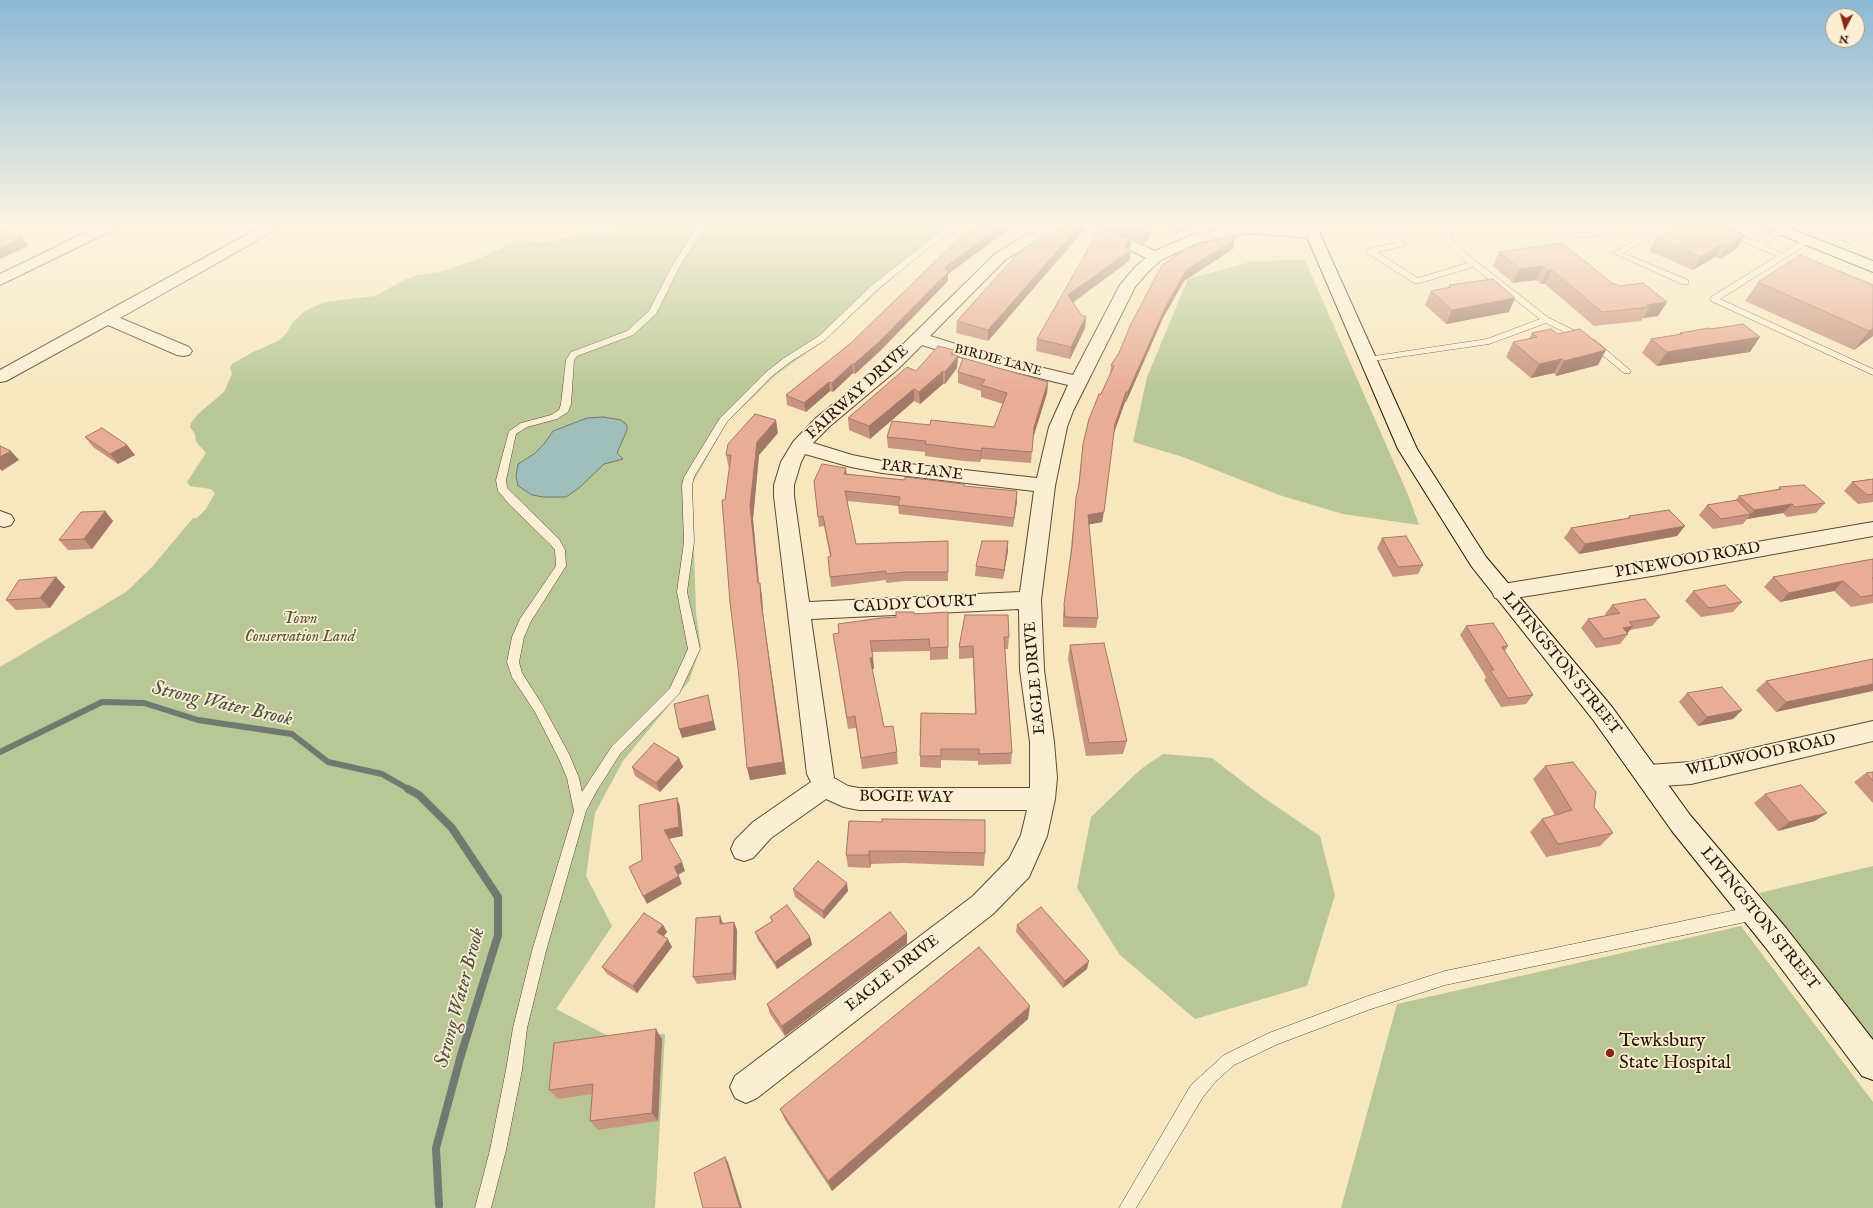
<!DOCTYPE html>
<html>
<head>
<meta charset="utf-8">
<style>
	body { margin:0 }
	#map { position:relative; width:1873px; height:1208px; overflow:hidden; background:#f7e7be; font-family:"IM FELL English",serif }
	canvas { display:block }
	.north { position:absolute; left:1825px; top:8px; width:40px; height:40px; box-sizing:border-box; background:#faefd5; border:1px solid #a69781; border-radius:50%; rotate:186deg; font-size:11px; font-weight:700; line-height:16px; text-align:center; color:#291402 }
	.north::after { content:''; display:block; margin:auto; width:14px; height:18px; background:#8f2418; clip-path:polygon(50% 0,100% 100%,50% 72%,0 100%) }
</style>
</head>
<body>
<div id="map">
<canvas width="1873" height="1208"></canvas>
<div class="north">N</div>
</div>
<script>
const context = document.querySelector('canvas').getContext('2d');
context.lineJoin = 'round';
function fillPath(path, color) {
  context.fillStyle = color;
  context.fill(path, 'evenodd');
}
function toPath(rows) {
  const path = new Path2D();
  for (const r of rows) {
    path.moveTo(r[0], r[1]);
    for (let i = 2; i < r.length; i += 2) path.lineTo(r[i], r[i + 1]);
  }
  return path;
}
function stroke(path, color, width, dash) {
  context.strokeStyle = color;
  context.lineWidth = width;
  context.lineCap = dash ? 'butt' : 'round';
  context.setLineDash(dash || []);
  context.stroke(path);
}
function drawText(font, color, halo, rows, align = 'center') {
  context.font = font + ' "IM FELL English",serif';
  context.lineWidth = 3.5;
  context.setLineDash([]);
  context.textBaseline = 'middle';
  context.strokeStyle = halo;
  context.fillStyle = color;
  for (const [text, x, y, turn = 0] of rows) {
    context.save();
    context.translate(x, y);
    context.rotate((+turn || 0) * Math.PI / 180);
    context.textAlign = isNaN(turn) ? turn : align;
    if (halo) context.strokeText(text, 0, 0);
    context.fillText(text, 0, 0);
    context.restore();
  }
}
const green = toPath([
	[622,225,958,225,908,264,824,341,777,374,727,422,692,484,696,613,701,647,689,681,623,761,595,813,586,876,612,926,556,1009,614,1039,665,1034,655,1208,0,1208,0,667,126,592,152,567,193,518,197,518,206,509,215,493,211,489,190,486,187,482,206,453,196,442,195,434,190,427,191,423,198,414,224,392,232,374,230,368,232,364,251,353,278,341,286,334,292,323,305,311,324,302,375,296,404,280,417,275,439,272,478,259,519,240,544,243,577,235,604,233],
	[1305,260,1409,497,1419,525,1343,514,1279,495,1183,457,1133,442,1147,377,1188,279,1254,261],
	[1163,754,1212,758,1261,796,1320,836,1335,895,1307,986,1195,1019,1120,955,1077,888,1091,817,1141,769],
	[1873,866,1873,1038,1759,893],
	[1741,926,1873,1102,1873,1208,1341,1208,1397,1004]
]);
const water = toPath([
	[603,417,621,420,627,425,627,430,617,453,623,459,604,464,579,488,566,497,543,497,532,495,518,486,516,476,518,464,534,454,544,444,553,431,587,418,603,417]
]);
const streamFar1 = toPath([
	[0,752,102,702,144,703,198,720,292,734,328,762,382,774,410,790]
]);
const stream = toPath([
	[408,789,419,795,452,828,498,897,498,935,461,1055,436,1148,439,1205]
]);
const lane = toPath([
	[698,225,706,225,680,266,656,314,633,335,577,356,574,360,571,404,568,412,557,419,527,427,516,434,506,480,507,488,559,539,565,550,566,566,531,621,524,637,519,662,522,673,543,706,569,754,579,778,582,792,612,746,670,688,688,649,677,592,684,542,682,485,684,477,720,418,765,373,784,358,819,336,872,285,949,225,957,225,878,289,825,340,790,362,771,377,727,422,694,477,692,485,694,542,687,592,700,649,679,694,620,754,596,792,586,811,546,951,527,1028,522,1070,506,1150,491,1208,475,1208,490,1150,506,1070,513,1028,532,951,574,811,567,778,559,759,535,712,512,677,507,662,512,637,520,619,556,566,555,550,551,545,510,505,498,491,496,480,509,431,521,423,551,415,559,410,561,404,566,360,571,352,627,331,649,311,672,266,698,225],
	[1362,225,1371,225,1404,242,1404,246,1377,252,1418,278,1468,263,1444,240,1442,234,1447,227,1453,225,1462,225,1450,234,1451,237,1468,255,1549,318,1596,341,1631,371,1630,373,1624,373,1590,345,1546,323,1489,344,1365,362,1364,360,1368,357,1487,339,1540,319,1473,267,1420,283,1414,283,1367,253,1367,249,1394,243,1362,225],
	[1547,225,1556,225,1582,233,1595,232,1609,225,1618,225,1600,236,1582,237,1559,232,1547,225],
	[1659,225,1668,225,1623,253,1688,280,1688,284,1682,284,1613,253,1659,225],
	[1703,225,1713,225,1757,242,1779,228,1785,228,1785,232,1764,245,1782,253,1805,238,1811,238,1811,242,1720,299,1873,369,1873,375,1711,301,1711,297,1777,256,1703,225],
	[1803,225,1813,225,1849,238,1873,227,1873,232,1849,243,1803,225],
	[1755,906,1760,908,1762,913,1760,918,1755,920,1445,985,1368,1010,1278,1044,1234,1065,1216,1081,1203,1097,1136,1208,1119,1208,1191,1085,1224,1055,1269,1033,1368,996,1445,971,1755,906]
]);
const street = toPath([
	[101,225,119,225,117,228,0,285,0,274,101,225],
	[264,225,281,225,279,228,120,318,189,347,192,351,189,355,183,356,177,355,108,325,6,381,0,382,0,370,264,225],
	[1042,225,1059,225,1057,228,1005,260,930,336,997,357,1073,375,1120,285,1136,266,1146,258,1085,228,1083,225,1101,225,1155,251,1191,235,1245,225,1275,225,1274,227,1313,228,1318,230,1321,233,1318,236,1313,238,1248,233,1200,242,1161,260,1148,272,1135,287,1073,411,1067,427,1055,486,1041,600,1044,670,1054,742,1057,778,1055,799,1047,836,1029,877,993,914,757,1098,746,1103,735,1098,730,1087,735,1076,973,896,1009,859,1021,835,1027,810,859,810,844,807,826,799,771,838,753,858,744,861,735,858,731,849,735,840,753,822,811,782,807,774,774,496,774,485,781,462,793,442,816,418,886,361,995,254,1042,225],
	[922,345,986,365,1068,385,1049,427,1037,478,882,461,852,455,813,443,830,426,898,369,922,345],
	[805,454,851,467,882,473,1034,491,1020,592,809,602,794,496,794,485,801,462,805,454],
	[1019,609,1020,670,1030,742,1030,788,859,788,848,786,834,778,811,619,1019,609],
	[0,511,11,515,14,520,11,525,4,527,0,526,0,511],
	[1873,522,1873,536,1658,575,1503,600,1495,598,1492,592,1495,586,1503,584,1658,559,1873,522],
	[1873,721,1873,741,1691,784,1648,787,1639,784,1635,776,1639,768,1648,765,1691,762,1873,721]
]);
const secondary = toPath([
	[1302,225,1316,225,1417,449,1486,557,1612,707,1690,815,1786,928,1873,1040,1873,1080,1862,1076,1766,948,1672,831,1594,721,1472,567,1398,449,1302,225],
	[1762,225,1781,225,1873,261,1873,272,1764,228,1762,225]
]);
const wall = toPath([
	[1106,225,1148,225,1150,231,1148,240,1143,243,1106,226],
	[1163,225,1196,225,1196,226,1176,233],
	[1835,225,1848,225,1845,228],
	[1101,226,1131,250,1129,261,1073,302,1082,316,1086,316,1085,328,1070,359,1036,351,1037,339],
	[1689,227,1745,235,1736,249,1720,259,1715,257,1693,270,1649,251,1657,237],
	[1011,228,948,274,948,281,880,351,855,374,853,373,833,392,830,391,806,412,787,405,786,395,851,343],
	[1084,230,988,341,956,333,957,321,1025,251],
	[1235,239,1233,249,1184,281,1163,318,1126,402,1125,402,1114,433,1102,522,1089,524,1098,618,1096,628,1063,627,1063,614,1070,558,1075,507,1078,488,1083,444,1101,394,1110,374,1111,365,1186,249],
	[1499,252,1612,283,1620,286,1643,283,1658,316,1643,318,1641,321,1594,326,1545,284,1541,284,1536,280,1513,283,1493,266],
	[1758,282,1873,285,1873,336,1854,350,1745,301],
	[1449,285,1509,312,1446,324,1425,305,1431,291,1448,288],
	[1711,329,1750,352,1657,366,1642,353,1651,339,1678,335,1680,333],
	[1532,333,1598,365,1556,376,1554,373,1531,378,1506,357,1513,342,1529,339],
	[954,350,954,354,958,356,957,368,945,384,943,384,920,404,914,401,870,439,849,430,848,418,916,371],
	[958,372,1048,382,1047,393,1033,438,1031,463,981,459,980,462,964,461,925,456,925,452,888,448,887,437,930,425,994,427,1003,404,981,397,981,391,958,383],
	[778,433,759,455,753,519,759,583,762,596,763,614,786,774,750,780,725,500,730,468,729,468,726,455],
	[85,437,135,455,118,464,93,447],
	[847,474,905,480,964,484,964,486,1017,501,1013,527,899,514,898,506,847,501,856,544,948,541,948,581,905,581,886,583,886,580,831,587,828,557,830,556,824,526,819,527,814,481],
	[1873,479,1873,502,1858,504,1844,491,1852,482],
	[1779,487,1825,503,1816,513,1787,517,1783,513,1747,519,1743,524,1713,529,1699,515,1707,505,1735,501,1739,496,1778,490],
	[105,511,113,521,92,549,68,550,59,540],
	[1629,516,1677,536,1579,554,1564,538,1571,528,1628,518],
	[1382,538,1423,565,1418,574,1393,577,1377,548],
	[1008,541,1008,551,1003,579,975,576,976,566],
	[1873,559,1873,603,1851,607,1834,591,1780,602,1764,587,1773,577],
	[56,577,65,587,50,608,16,610,6,600],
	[1693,591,1742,602,1733,612,1701,617,1685,601],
	[1612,605,1660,617,1652,626,1630,630,1627,634,1628,634,1620,644,1596,648,1581,628,1588,619,1606,616,1605,614],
	[948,612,948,659,930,660,930,651,872,652,874,669,872,669,884,727,897,752,898,764,862,769,856,728,848,729,833,634,839,633,896,617,914,614],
	[965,615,1009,637,1008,649,1005,649,1012,753,1011,764,978,765,978,761,941,760,941,768,920,767,920,756,975,714,973,658,959,659,959,647],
	[1466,626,1508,646,1505,651,1533,695,1526,704,1501,707,1484,680,1486,677,1460,635],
	[1070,645,1127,741,1123,754,1086,756,1068,659],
	[1873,659,1776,712,1756,690,1766,681],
	[1687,693,1742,710,1733,719,1698,726,1679,702],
	[679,758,683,767,660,792,635,776,632,767],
	[1545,766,1594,807,1613,833,1600,846,1546,857,1530,832,1542,819,1555,815,1533,779],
	[1873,772,1873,803,1854,782,1866,773],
	[1765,794,1815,821,1778,831,1754,803],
	[849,821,985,853,984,866,903,863,871,864,870,868,848,867,846,855],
	[793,889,848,891,824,919,795,897],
	[770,917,810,937,812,945,777,969,758,940,755,932,772,921],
	[734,922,737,930,736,980,697,984,693,977,723,924],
	[663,925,667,932,663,936,672,947,637,993,607,974,602,967],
	[1017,925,1087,969,1063,988,1016,932],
	[907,933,907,944,785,1036,770,1014,767,1004],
	[1028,1019,832,1191,785,1120,780,1109],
	[662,1039,658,1121,598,1130,590,1121,592,1094,558,1099,549,1090]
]);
const shadedWall = toPath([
	[1003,225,1011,225,1011,228,948,274,948,281,880,351,855,374,854,364,945,267],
	[1080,225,1084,225,1084,230,988,341,988,330],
	[1177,225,1196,225,1196,226,1176,233],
	[1150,231,1148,240,1143,243,1144,234],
	[1745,235,1736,249,1720,259,1729,245],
	[22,237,28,246,0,259,0,248],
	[1235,239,1233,249,1184,281,1163,318,1126,402,1128,392,1165,308,1186,270],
	[1131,240,1129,251,1131,250,1129,261,1067,307,1068,295,1124,244],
	[1724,243,1715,257,1693,270,1701,257],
	[1543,266,1536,280,1513,283,1520,269],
	[1548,270,1552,270,1545,284,1541,284],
	[1515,298,1509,312,1446,324,1452,310],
	[1667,302,1658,316,1643,318,1650,307,1647,305],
	[1086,316,1085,328,1070,359,1071,347],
	[1873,328,1873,336,1854,350,1869,331],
	[1760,337,1750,352,1657,366,1667,352],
	[954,350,954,361,958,356,957,368,945,384,945,372,951,354],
	[1606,350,1598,365,1556,376,1564,361],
	[1562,359,1554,373,1531,378,1539,364],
	[852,364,853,373,833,392,832,383],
	[943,371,943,384,920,404,919,392],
	[829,382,830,391,806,412,804,403],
	[1048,382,1047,393,1033,438,1034,427],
	[914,389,914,401,870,439,869,426],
	[1126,392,1125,402,1113,435,1115,424],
	[776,420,778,433,759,455,753,519,760,595,760,583,762,596,763,614,786,774,750,780,747,768,750,506,757,442],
	[127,445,135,455,118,464,110,454],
	[982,448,981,459,980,462,981,451],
	[11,451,19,460,2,471,0,469,0,457],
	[846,468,847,478,844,474],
	[1017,491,1017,501,1013,527],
	[1792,504,1783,513,1747,519,1754,510],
	[105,511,113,521,92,549,84,539],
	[1104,512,1102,522,1087,525,1088,515],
	[1685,526,1677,536,1579,554,1585,544],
	[1008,541,1008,551,1003,579,1004,570],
	[56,577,65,587,50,608,40,598],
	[1843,581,1834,591,1780,602,1789,593],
	[1633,626,1626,635,1623,628],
	[873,657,874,669,871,669,870,658],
	[1873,684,1873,691,1776,712,1786,702],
	[708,695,710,705,716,730,682,738,679,729],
	[1742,710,1733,719,1698,726,1707,717],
	[679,758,683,767,660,792,656,783],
	[677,798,680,806,683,836,668,839,664,830],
	[1827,813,1815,821,1778,831,1789,822],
	[869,851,871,864,870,868,869,855],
	[682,862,685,871,678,875,674,867],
	[679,876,682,884,647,904,643,896],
	[847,883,848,891,824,919,823,911],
	[720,916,723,923,720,924],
	[734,922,737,930,736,980,733,973],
	[663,925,667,932,661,940,657,932],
	[907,933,907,944,785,1036,782,1026],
	[810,937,812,945,777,969,775,962],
	[668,939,672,947,637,993,633,986],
	[1089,961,1087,969,1063,988,1065,981],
	[1030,1006,1028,1019,832,1191,828,1181],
	[656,1029,662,1039,658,1121,652,1113],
	[725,1157,728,1162,742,1208,740,1208]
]);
const building = toPath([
	[980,225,1003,225,945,267,948,272,879,342,854,364,852,364,832,383,829,382,804,403,786,395,851,343,957,240,980,225],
	[1068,225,1080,225,988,330,957,321,1020,251,1025,251,1068,225],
	[1124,225,1148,225,1150,231,1144,234,1124,225],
	[1679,225,1684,225,1689,227,1692,225,1719,225,1745,235,1729,245,1724,243,1701,257,1657,237,1679,225],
	[1101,226,1131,240,1124,244,1128,245,1125,247,1131,250,1068,295,1082,316,1086,316,1071,347,1037,339,1101,226],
	[0,230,22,237,0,248,0,230],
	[1233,235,1235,239,1186,270,1165,308,1128,392,1126,392,1115,424,1104,512,1088,515,1098,618,1065,617,1064,604,1072,547,1076,497,1079,485,1083,444,1089,419,1099,394,1101,394,1114,366,1111,365,1119,353,1131,324,1162,265,1186,249,1233,235],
	[1562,243,1612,283,1620,286,1643,283,1667,302,1647,305,1650,307,1602,312,1552,270,1548,270,1543,266,1520,269,1499,252,1562,243],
	[1800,255,1873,285,1873,328,1869,331,1758,282,1800,255],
	[1493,279,1515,298,1452,310,1431,291,1451,287,1449,285,1493,279],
	[1743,324,1760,337,1667,352,1651,339,1682,334,1680,333,1709,328,1711,329,1743,324],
	[1551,329,1558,334,1580,329,1606,350,1564,361,1562,359,1539,364,1513,342,1537,337,1532,333,1551,329],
	[938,346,954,350,951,354,958,356,945,372,943,371,919,392,914,389,869,426,848,418,907,367,916,371,938,346],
	[963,358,1048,382,1034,427,1032,452,982,448,981,451,964,449,925,444,926,441,887,437,892,421,930,425,931,420,994,427,1007,393,981,385,985,380,958,372,963,358],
	[755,414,776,420,757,442,750,506,758,583,760,583,761,601,783,762,747,768,738,667,730,602,722,500,725,500,731,455,726,455,728,444,755,414],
	[102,428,127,445,110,454,85,437,102,428],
	[0,446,11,451,0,457,0,446],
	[822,464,846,468,844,474,905,480,905,477,964,484,964,486,1017,491,1014,518,898,505,900,497,845,491,856,544,948,541,948,572,905,572,886,574,886,571,830,577,828,557,831,556,823,516,818,517,814,481,822,464],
	[1873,479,1873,494,1867,495,1852,482,1873,479],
	[1804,485,1825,503,1795,507,1792,504,1754,510,1739,496,1781,489,1779,487,1804,485],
	[1737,500,1751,514,1721,519,1707,505,1737,500],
	[1669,510,1685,526,1585,544,1571,528,1630,518,1629,516,1669,510],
	[105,511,84,539,59,540,81,512,105,511],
	[1406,536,1423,565,1398,567,1382,538,1406,536],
	[982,541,1008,541,1004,570,976,566,982,541],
	[1873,559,1873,578,1872,578,1873,579,1873,595,1861,597,1843,581,1789,593,1773,577,1873,559],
	[56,577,40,598,6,600,19,580,56,577],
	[1725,585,1742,602,1709,608,1693,591,1725,585],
	[1645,599,1660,617,1629,622,1633,626,1623,628,1628,634,1604,639,1588,619,1620,613,1612,605,1645,599],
	[896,612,914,612,914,614,948,612,948,647,930,648,929,639,870,641,873,657,870,658,884,727,893,726,897,752,861,758,855,716,847,718,833,634,839,633,838,624,881,618,896,617,896,612],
	[965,615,1008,615,1009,637,1004,637,1012,753,979,754,979,749,941,749,941,756,920,756,921,713,976,714,973,646,959,647,965,615],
	[1493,623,1508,646,1502,647,1533,695,1508,698,1490,670,1494,670,1466,626,1493,623],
	[1104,643,1127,741,1089,743,1070,645,1104,643],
	[1873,659,1873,684,1786,702,1766,681,1873,659],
	[1722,687,1742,710,1707,717,1687,693,1722,687],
	[708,695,713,721,679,729,674,704,708,695],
	[654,743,679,758,656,783,632,767,654,743],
	[1573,762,1596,792,1594,807,1613,833,1558,844,1542,819,1572,810,1545,766,1573,762],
	[1873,772,1873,781,1866,773,1873,772],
	[1801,785,1827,813,1789,822,1765,794,1801,785],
	[677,798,679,827,664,830,682,862,674,867,679,876,643,896,629,867,642,860,639,805,677,798],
	[882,819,985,820,985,853,902,851,869,851,869,855,846,855,849,821,882,822,882,819],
	[818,861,847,883,823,911,793,889,818,861],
	[787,905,810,937,775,962,755,932,773,921,770,917,787,905],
	[1041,907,1089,961,1065,981,1017,925,1041,907],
	[890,912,907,933,782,1026,767,1004,890,912],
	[644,913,663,925,657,932,668,939,633,986,602,967,644,913],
	[720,916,720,924,734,922,733,973,693,977,696,918,720,916],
	[979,947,1030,1006,828,1181,780,1109,979,947],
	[656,1029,652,1113,590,1121,593,1084,549,1090,554,1043,656,1029],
	[725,1157,740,1208,703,1208,694,1173,725,1157]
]);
const markers = [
	[1610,1053,5,"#8f2418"]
];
const farStreetnames = [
	["BIRDIE LANE",998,361,15]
];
const streetNames = [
	["FAIRWAY DRIVE",858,393,-42],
	["PAR LANE",922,471,7],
	["PINEWOOD ROAD",1688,561,-10],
	["CADDY COURT",915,605,-3],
	["LIVINGSTON STREET",1561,664,51],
	["EAGLE DRIVE",1036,678,-95],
	["WILDWOOD ROAD",1761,756,-12],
	["BOGIE WAY",906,798,1],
	["LIVINGSTON STREET",1759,919,51],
	["EAGLE DRIVE",893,974,-38]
];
const parkNames = [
	["Town",300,620],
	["Conservation Land",300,638]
];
const nearPoinames = [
	["Tewksbury",1619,1042],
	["State Hospital",1619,1064]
];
const nearWaternames = [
	["Strong Water Brook",222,705,13],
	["Strong Water Brook",461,998,-75]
];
fillPath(green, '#b8c795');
fillPath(water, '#9fbeb9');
stroke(water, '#707a70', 1);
stroke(streamFar1, '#707a70', 6);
stroke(stream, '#707a70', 8);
stroke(lane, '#5c4931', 1);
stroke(street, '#5c4931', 2);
stroke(secondary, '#291402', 2);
fillPath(lane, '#faefd5');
fillPath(street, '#faefd5');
fillPath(secondary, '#faefd5');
fillPath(wall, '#c89480');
fillPath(shadedWall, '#a37868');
fillPath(building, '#e9ac95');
stroke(building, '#a37868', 1);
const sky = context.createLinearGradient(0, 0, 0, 394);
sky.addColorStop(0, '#8bb8d5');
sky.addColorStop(0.57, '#fbf4e2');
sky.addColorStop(1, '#fbf4e200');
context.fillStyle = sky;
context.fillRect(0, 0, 1873, 394);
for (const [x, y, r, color] of markers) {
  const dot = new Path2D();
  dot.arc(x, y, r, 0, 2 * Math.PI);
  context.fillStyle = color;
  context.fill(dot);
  stroke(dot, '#faefd5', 1.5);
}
drawText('13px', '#291402', '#faefd5', farStreetnames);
drawText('16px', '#291402', '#faefd5', streetNames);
drawText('italic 16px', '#5b5335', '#faefd5', parkNames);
drawText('19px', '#291402', '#faefd5', nearPoinames, 'left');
drawText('italic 20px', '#525042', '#faefd5', nearWaternames);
</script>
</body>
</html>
